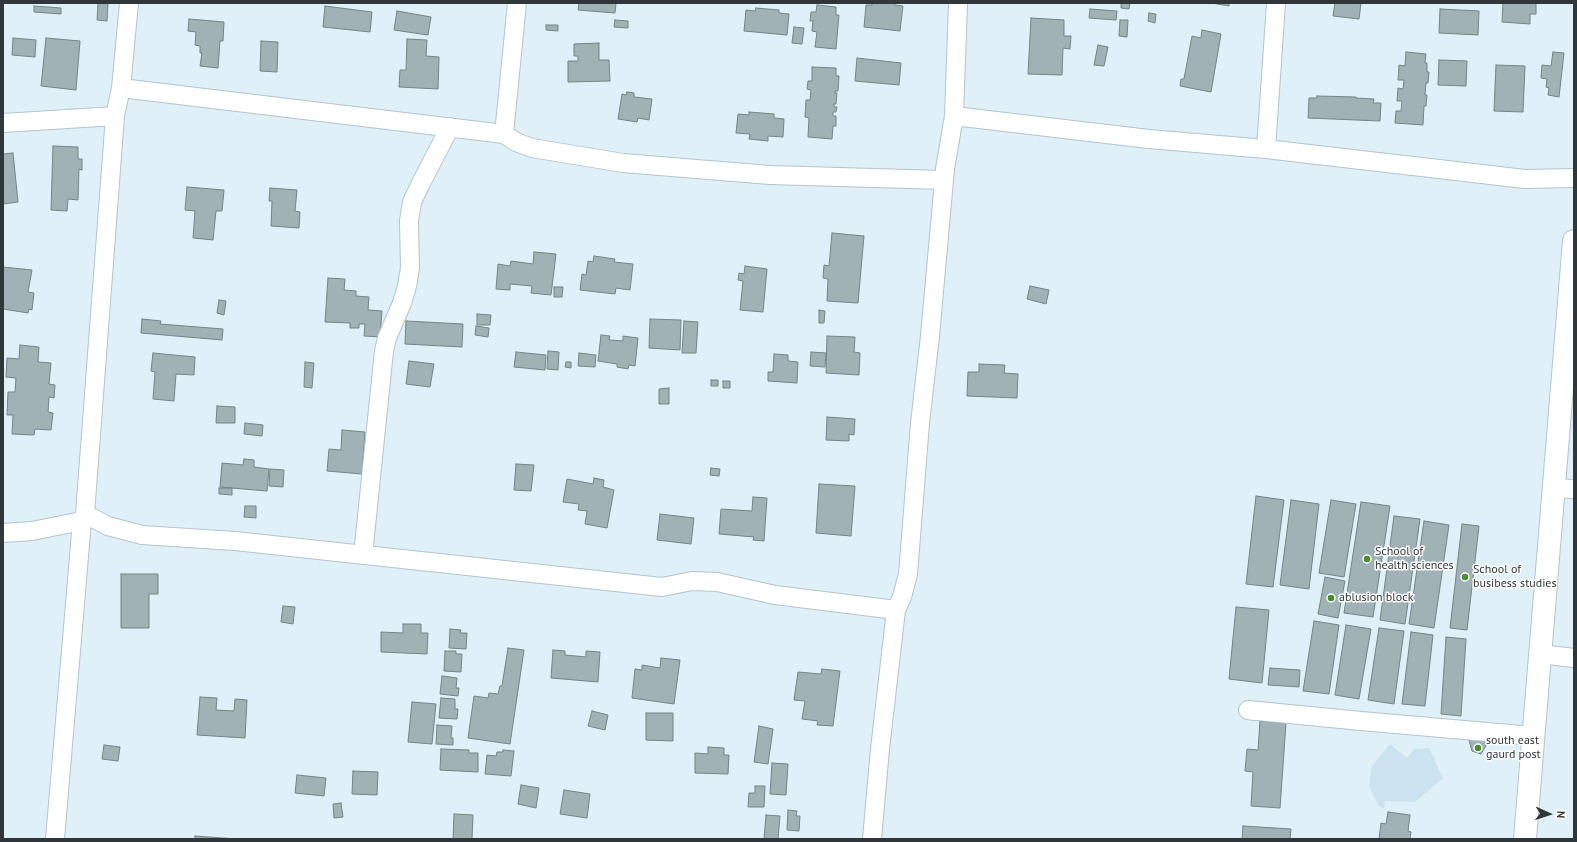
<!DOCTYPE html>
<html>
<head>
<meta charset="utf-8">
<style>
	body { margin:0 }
	#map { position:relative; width:1577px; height:842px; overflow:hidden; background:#dff0f8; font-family:"PT Sans",sans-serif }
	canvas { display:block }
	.frame { position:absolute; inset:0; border:4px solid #30373a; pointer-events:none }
	.north { position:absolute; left:1529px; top:794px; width:40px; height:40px; -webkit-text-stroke:3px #fff; paint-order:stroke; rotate:93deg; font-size:11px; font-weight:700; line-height:16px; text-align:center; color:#30373a }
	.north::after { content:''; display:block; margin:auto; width:14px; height:18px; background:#30373a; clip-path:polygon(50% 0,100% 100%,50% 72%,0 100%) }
</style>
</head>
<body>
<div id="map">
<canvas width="1577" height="842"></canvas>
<div class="frame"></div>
<div class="north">N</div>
</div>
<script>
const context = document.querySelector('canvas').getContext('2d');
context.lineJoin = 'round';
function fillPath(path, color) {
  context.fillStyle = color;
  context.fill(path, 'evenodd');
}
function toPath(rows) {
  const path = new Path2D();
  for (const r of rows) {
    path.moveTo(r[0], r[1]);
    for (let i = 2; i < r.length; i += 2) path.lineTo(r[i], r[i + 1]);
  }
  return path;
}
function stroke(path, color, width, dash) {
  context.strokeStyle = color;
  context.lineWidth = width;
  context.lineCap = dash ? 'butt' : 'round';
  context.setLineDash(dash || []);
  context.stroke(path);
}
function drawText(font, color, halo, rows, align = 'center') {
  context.font = font + ' "PT Sans",sans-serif';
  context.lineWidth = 3;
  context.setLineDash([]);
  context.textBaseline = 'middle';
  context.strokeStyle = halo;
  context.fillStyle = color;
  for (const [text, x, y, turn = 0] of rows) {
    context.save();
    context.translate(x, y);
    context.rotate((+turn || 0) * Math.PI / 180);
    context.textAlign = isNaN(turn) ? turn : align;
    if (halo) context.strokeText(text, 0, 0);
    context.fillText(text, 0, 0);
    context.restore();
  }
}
const built = toPath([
	[1390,744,1407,758,1414,749,1429,748,1443,778,1415,802,1385,801,1384,809,1378,805,1369,786,1372,766]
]);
const building = toPath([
	[98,3,108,3,107,21,97,20,98,3],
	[579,3,616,3,615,13,578,10,579,3],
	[873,3,895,3,895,5,903,6,900,31,864,27,866,5,872,5,873,3],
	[1121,3,1130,3,1129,9,1121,8,1121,3],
	[1211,3,1229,3,1229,6,1211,3],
	[1335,3,1361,3,1359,19,1333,16,1335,3],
	[1503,3,1536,3,1536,14,1530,14,1530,24,1502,22,1503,3],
	[817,5,836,7,836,15,839,15,836,49,815,47,817,32,812,31,813,21,810,21,811,12,816,12,817,5],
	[34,6,61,8,61,14,34,12,34,6],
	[325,6,372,12,370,32,323,27,325,6],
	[756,8,779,10,779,13,789,14,787,35,744,31,746,10,755,11,756,8],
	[1090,9,1117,11,1116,20,1089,18,1090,9],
	[1440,9,1479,11,1478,35,1439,33,1440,9],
	[397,11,431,17,428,35,394,30,397,11],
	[1149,13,1156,14,1155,23,1148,21,1149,13],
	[1031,18,1064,20,1064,36,1071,36,1070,49,1063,48,1062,75,1028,74,1031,18],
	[189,19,224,22,223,41,220,41,218,68,200,66,202,53,200,53,200,46,195,45,196,32,188,31,189,19],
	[615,20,628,21,628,28,614,27,615,20],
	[1120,20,1128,20,1127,37,1119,36,1120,20],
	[546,25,558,25,558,31,546,30,546,25],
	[794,27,804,28,802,44,792,43,794,27],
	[1202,30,1221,34,1211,92,1180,86,1181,79,1184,79,1192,36,1201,38,1202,30],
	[13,38,36,40,35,57,12,55,13,38],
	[46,38,80,41,76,90,41,86,46,38],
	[407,39,427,40,426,56,439,57,438,89,399,87,400,70,406,70,407,39],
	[261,41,278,42,277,72,260,71,261,41],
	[599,43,599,60,609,60,610,81,568,82,568,61,578,61,578,56,574,56,574,44,599,43],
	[1098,45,1108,47,1104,66,1094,65,1098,45],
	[1406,52,1426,54,1425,63,1427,63,1427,72,1429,72,1428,83,1426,83,1425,95,1427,95,1426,106,1424,106,1423,125,1395,123,1396,111,1401,111,1402,101,1397,101,1398,88,1403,89,1404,80,1398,80,1399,65,1405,66,1406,52],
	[1553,52,1564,53,1559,97,1548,95,1549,88,1546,87,1547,79,1541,78,1542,65,1551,66,1553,52],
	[857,58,901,63,899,85,855,81,857,58],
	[1439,60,1467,61,1466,86,1438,85,1439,60],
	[1496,65,1525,66,1523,112,1494,111,1496,65],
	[812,67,836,68,836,76,839,76,838,91,835,91,835,93,837,93,836,104,834,104,834,107,837,107,836,112,833,112,833,116,836,116,836,126,833,126,832,139,808,137,809,118,805,117,806,100,810,100,811,90,807,89,808,81,812,81,812,67],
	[627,92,634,93,634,97,652,99,649,120,638,118,637,122,618,119,622,94,626,95,627,92],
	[1317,96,1356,97,1356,98,1374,99,1373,103,1381,103,1380,121,1308,118,1309,98,1317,98,1317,96],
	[749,112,774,114,774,118,784,119,783,137,768,136,768,141,749,139,750,134,736,133,738,114,749,115,749,112],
	[53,146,78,147,78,159,82,159,82,170,79,169,78,200,68,199,67,211,51,210,53,146],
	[13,153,18,202,3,204,3,154,13,153],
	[187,187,224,190,222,211,216,211,213,240,193,238,195,211,185,210,187,187],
	[270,188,297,190,295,211,300,212,299,228,271,226,272,201,269,201,270,188],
	[832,233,864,236,858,303,827,301,828,279,823,278,824,265,829,266,832,233],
	[534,252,556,254,551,295,531,293,532,286,510,284,510,290,496,289,498,264,510,266,511,261,533,264,534,252],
	[594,256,615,259,614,262,633,264,630,290,616,288,615,294,580,290,582,274,586,275,588,261,593,262,594,256],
	[745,266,767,269,763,312,740,310,743,281,738,280,739,273,744,274,745,266],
	[3,267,32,270,28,292,34,293,32,310,29,309,28,313,3,309,3,267],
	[328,278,345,279,344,290,356,291,356,296,369,297,368,310,382,311,380,337,364,336,365,324,359,324,359,328,350,328,350,323,325,322,328,278],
	[1030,286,1049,290,1046,304,1027,299,1030,286],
	[554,287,563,287,562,297,554,297,554,287],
	[219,300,226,301,224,315,217,313,219,300],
	[819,310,825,311,824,323,819,323,819,310],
	[477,314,491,315,490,325,477,325,477,314],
	[142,319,161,321,160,324,223,329,222,340,141,333,142,319],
	[650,319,681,320,680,350,649,348,650,319],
	[406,321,463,324,462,347,405,344,406,321],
	[684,321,698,322,696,353,682,353,684,321],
	[476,326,489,328,488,337,475,335,476,326],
	[601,335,610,336,609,340,623,341,623,336,638,338,635,366,629,365,628,369,617,367,617,364,598,361,601,335],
	[827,336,855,337,854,352,860,353,859,375,826,373,827,336],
	[20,345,39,347,38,362,51,363,49,384,55,385,54,398,49,397,48,412,53,413,51,430,35,429,34,435,12,434,13,415,7,415,8,392,15,392,16,378,6,377,7,358,19,359,20,345],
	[548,351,559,352,558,370,547,369,548,351],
	[516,352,546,355,545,370,514,367,516,352],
	[811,352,826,353,825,367,810,366,811,352],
	[153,353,195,357,194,375,176,374,174,401,153,399,155,372,151,371,153,353],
	[579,353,596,355,595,367,578,366,579,353],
	[774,354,788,355,788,361,798,362,797,383,768,381,768,372,773,372,774,354],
	[409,361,434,364,430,387,406,384,409,361],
	[305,362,314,363,312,388,304,387,305,362],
	[566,362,571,362,571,368,565,367,566,362],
	[979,364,1005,365,1004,373,1018,374,1017,398,967,396,968,372,979,372,979,364],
	[711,380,718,380,718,386,711,386,711,380],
	[723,381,730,381,730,388,723,388,723,381],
	[669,388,669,404,659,404,659,389,669,388],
	[217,406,235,407,235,423,216,423,217,406],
	[827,417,855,419,854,435,849,434,849,441,826,440,827,417],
	[245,423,263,425,262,436,244,434,245,423],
	[342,430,365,432,362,474,327,471,329,449,341,450,342,430],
	[244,459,254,460,254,467,269,469,267,491,220,487,222,463,243,465,244,459],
	[516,464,534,465,531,491,514,490,516,464],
	[711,468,720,469,719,476,710,475,711,468],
	[270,469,284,470,283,487,269,486,270,469],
	[594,478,604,480,603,487,614,490,607,528,585,524,587,511,578,510,579,504,563,502,567,479,593,484,594,478],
	[819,484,855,486,851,536,816,533,819,484],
	[219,488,232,488,232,495,219,494,219,488],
	[1256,496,1284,500,1273,587,1246,584,1256,496],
	[753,497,767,498,764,541,753,540,754,537,719,534,721,509,752,511,753,497],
	[1291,500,1319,504,1309,589,1280,585,1291,500],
	[1331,500,1356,504,1344,577,1319,573,1331,500],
	[1361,502,1390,506,1373,617,1344,613,1361,502],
	[245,506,256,506,256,518,244,517,245,506],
	[660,514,694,518,691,544,657,540,660,514],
	[1394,516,1420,519,1405,624,1380,620,1394,516],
	[1424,521,1449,525,1434,628,1409,624,1424,521],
	[1462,524,1479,526,1467,630,1450,628,1462,524],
	[121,574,158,574,158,594,149,594,149,628,121,628,121,574],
	[1325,577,1345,581,1338,618,1318,614,1325,577],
	[283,606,295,607,293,624,281,622,283,606],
	[1236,607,1269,610,1262,683,1229,679,1236,607],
	[1314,621,1339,625,1329,694,1303,691,1314,621],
	[403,624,421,624,421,633,428,633,427,654,381,652,381,632,403,633,403,624],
	[1346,625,1371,629,1359,699,1335,695,1346,625],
	[1379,628,1404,631,1394,704,1368,700,1379,628],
	[450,629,461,630,460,633,467,633,466,649,449,648,450,629],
	[1411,632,1433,635,1425,706,1402,704,1411,632],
	[1446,637,1466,639,1461,716,1441,714,1446,637],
	[508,648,524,650,510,744,468,738,474,696,488,698,489,693,498,694,500,686,502,686,508,648],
	[553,650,565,651,565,655,586,657,586,651,600,652,598,682,551,678,553,650],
	[445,651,456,651,456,654,462,654,461,672,444,671,445,651],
	[661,658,680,660,674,704,632,698,635,669,642,670,642,665,660,668,661,658],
	[1270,668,1300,670,1299,687,1268,685,1270,668],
	[822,669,840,671,833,726,817,725,818,721,802,719,805,701,794,700,798,672,821,674,822,669],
	[442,676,457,678,456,688,459,688,458,696,440,694,442,676],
	[200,697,217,698,216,710,234,711,235,699,247,700,245,738,197,735,200,697],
	[441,698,455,699,455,709,458,709,457,719,439,718,441,698],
	[412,702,436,704,432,744,408,742,412,702],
	[592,711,608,715,605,730,588,726,592,711],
	[646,713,673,713,673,741,646,740,646,713],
	[1260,721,1286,723,1280,808,1251,806,1253,772,1245,771,1247,749,1258,750,1260,721],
	[437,725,452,726,451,738,453,738,453,745,436,744,437,725],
	[759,726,773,729,768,764,754,762,759,726],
	[1479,738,1487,744,1481,754,1472,751,1469,740,1479,738],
	[104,745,120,747,118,761,102,759,104,745],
	[708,747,724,748,724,755,729,755,728,774,695,773,695,753,708,754,708,747],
	[441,749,469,750,469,753,478,753,478,772,440,770,441,749],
	[503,750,514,751,511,776,485,774,487,755,496,756,497,752,503,752,503,750],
	[772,763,788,764,786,795,770,794,772,763],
	[353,771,378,772,377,795,352,794,353,771],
	[297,775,326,778,324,796,295,793,297,775],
	[521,785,539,788,536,808,518,804,521,785],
	[755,786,765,786,764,807,748,807,749,793,755,793,755,786],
	[564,790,590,794,587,818,560,814,564,790],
	[341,803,343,817,334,818,333,804,341,803],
	[788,810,797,811,796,816,800,816,799,831,787,830,788,810],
	[1388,812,1410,815,1408,831,1411,832,1410,839,1379,839,1381,823,1386,824,1388,812],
	[454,814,473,815,472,839,453,839,454,814],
	[766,815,780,816,778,839,764,839,766,815],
	[1243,826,1291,829,1290,839,1242,839,1243,826],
	[195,836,237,839,195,839,195,836]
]);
const minor = toPath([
	[1276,3,1266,149,1525,179,1574,178],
	[121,88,504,134,517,3],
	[954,116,1149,139,1266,149],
	[3,123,115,116],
	[504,134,516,142,532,148,623,163,770,175,944,180],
	[1554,488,1574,489],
	[85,514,108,526,142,535,235,541,662,587,692,581,717,582,775,595,896,610],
	[3,533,32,531,82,521],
	[363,555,384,351,387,338,402,303,407,286,410,268,409,221,412,202,420,185,450,127],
	[1540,654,1574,658],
	[1255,711,1248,710,1361,721,1533,736],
	[55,839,82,521,85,514,115,116,121,88,129,3],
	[872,839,880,749,896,610,902,597,908,574,920,423,930,336,945,169,954,116,958,3]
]);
const tertiary = toPath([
	[1525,839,1574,241]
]);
const markers = [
	[1367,559,4,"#4a8c2f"],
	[1465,577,4,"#4a8c2f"],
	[1331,598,4,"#4a8c2f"],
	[1478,748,4,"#4a8c2f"]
];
const poiNames = [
	["School of",1375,552],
	["health sciences",1375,566],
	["School of",1473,570],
	["busibess studies",1473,584],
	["ablusion block",1339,598],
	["south east",1486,741],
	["gaurd post",1486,755]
];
fillPath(built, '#cce3ef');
fillPath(building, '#a1b2b6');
stroke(building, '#738487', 1);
stroke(minor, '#b4c4cc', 20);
stroke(tertiary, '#b4c4cc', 24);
stroke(minor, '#fff', 18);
stroke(tertiary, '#fff', 22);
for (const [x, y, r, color] of markers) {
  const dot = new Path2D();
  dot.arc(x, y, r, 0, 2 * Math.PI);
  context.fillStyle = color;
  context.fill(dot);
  stroke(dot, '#fff', 1.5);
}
drawText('12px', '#30373a', '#fff', poiNames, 'left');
</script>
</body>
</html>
